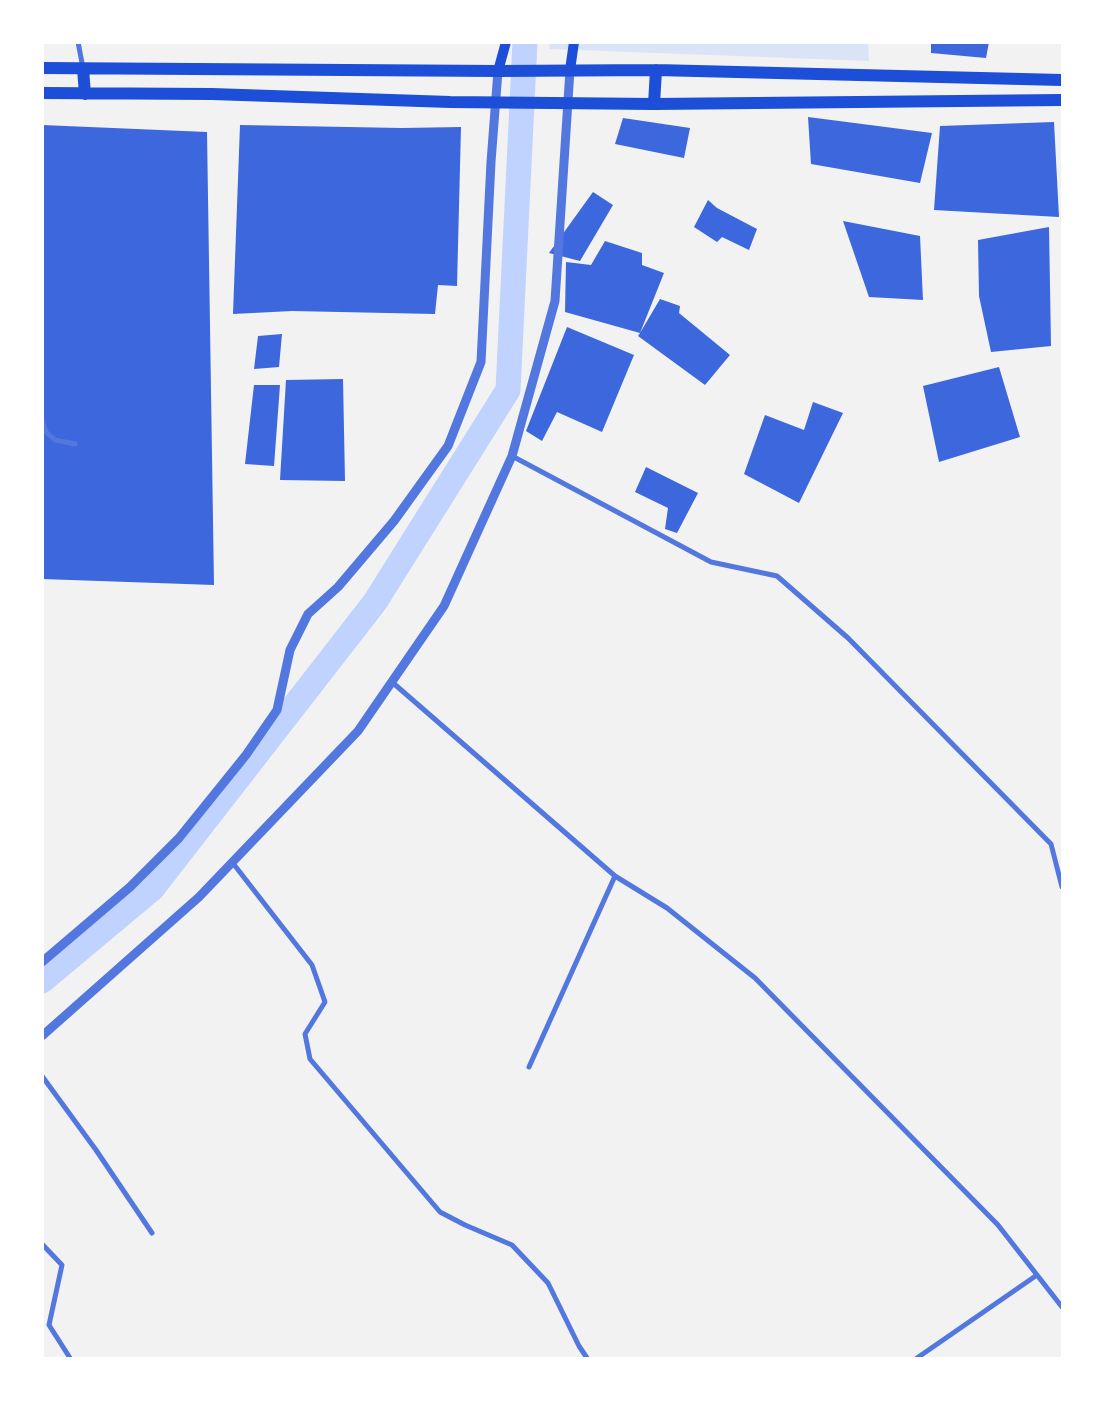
<!DOCTYPE html>
<html>
<head>
<meta charset="utf-8">
<style>
	body { margin:0 }
	#map { position:relative; width:1105px; height:1401px; overflow:hidden; background:#f2f2f2; font-family:"DM Sans",sans-serif }
	canvas { display:block }
	.frame { position:absolute; inset:0; border:44px solid #fff; pointer-events:none }
</style>
</head>
<body>
<div id="map">
<canvas width="1105" height="1401"></canvas>
<div class="frame"></div>
</div>
<script>
const context = document.querySelector('canvas').getContext('2d');
context.lineJoin = 'round';
function fillPath(path, color) {
  context.fillStyle = color;
  context.fill(path, 'evenodd');
}
function toPath(rows) {
  const path = new Path2D();
  for (const r of rows) {
    path.moveTo(r[0], r[1]);
    for (let i = 2; i < r.length; i += 2) path.lineTo(r[i], r[i + 1]);
  }
  return path;
}
function stroke(path, color, width, dash) {
  context.strokeStyle = color;
  context.lineWidth = width;
  context.lineCap = dash ? 'butt' : 'round';
  context.setLineDash(dash || []);
  context.stroke(path);
}
const green = toPath([
	[550,42,868,42,869,61,549,49]
]);
const canal = toPath([
	[42,981,152,889,375,602,508,390,525,42]
]);
const building = toPath([
	[931,42,989,42,986,58,931,53],
	[808,117,932,133,920,183,811,164],
	[623,118,690,128,684,158,615,144],
	[1054,122,1059,217,934,210,940,126],
	[42,125,207,132,214,585,42,579],
	[240,125,402,128,461,127,457,286,438,285,435,314,292,311,233,314],
	[593,192,613,205,580,261,549,253],
	[708,200,717,208,757,229,749,250,722,237,717,242,694,227],
	[843,221,920,236,923,300,869,297],
	[1049,227,1051,346,991,352,979,296,978,240],
	[605,241,642,253,642,265,664,273,640,333,660,299,680,306,679,313,730,355,705,385,638,336,640,333,565,312,566,262,591,265],
	[567,327,634,355,602,432,557,412,542,441,526,431],
	[282,334,279,367,254,369,258,336],
	[999,367,1020,437,939,462,923,386],
	[343,379,345,481,280,480,286,380],
	[254,385,280,385,274,466,245,464],
	[813,402,843,413,799,503,744,474,765,415,804,430],
	[646,467,698,493,677,533,665,529,668,508,635,492]
]);
const minor = toPath([
	[78,42,83,68],
	[42,419,46,432,55,440,75,444],
	[512,456,711,562,777,576,848,638,1051,844,1062,887],
	[392,682,615,876,667,908,755,978,998,1225,1062,1307],
	[232,862,312,965,325,1002,305,1034,310,1059,440,1212,465,1225,512,1245,548,1283,579,1346,587,1358],
	[529,1067,615,876],
	[42,1076,96,1150,152,1233],
	[42,1244,62,1265,49,1325,70,1358],
	[917,1358,1037,1275]
]);
const tertiary = toPath([
	[42,962,130,887,179,838,246,755,277,710,290,650,308,614,338,587,394,521,448,446,481,362,491,162,498,71],
	[42,1036,199,897,358,731,444,606,512,456,555,301,570,70]
]);
const secondary = toPath([
	[570,70,574,42],
	[498,71,506,42]
]);
const primary = toPath([
	[42,68,498,71,656,70,1062,80],
	[83,69,85,94],
	[42,93,212,94,450,102,654,104,1062,100],
	[654,104,656,70]
]);
fillPath(green, '#dbe4f7');
stroke(canal, '#bfd3fe', 25);
fillPath(building, '#3d67dc');
stroke(minor, '#5277de', 5);
stroke(tertiary, '#5277de', 9);
stroke(secondary, '#1d4ed8', 10);
stroke(primary, '#1d4ed8', 12);
</script>
</body>
</html>
